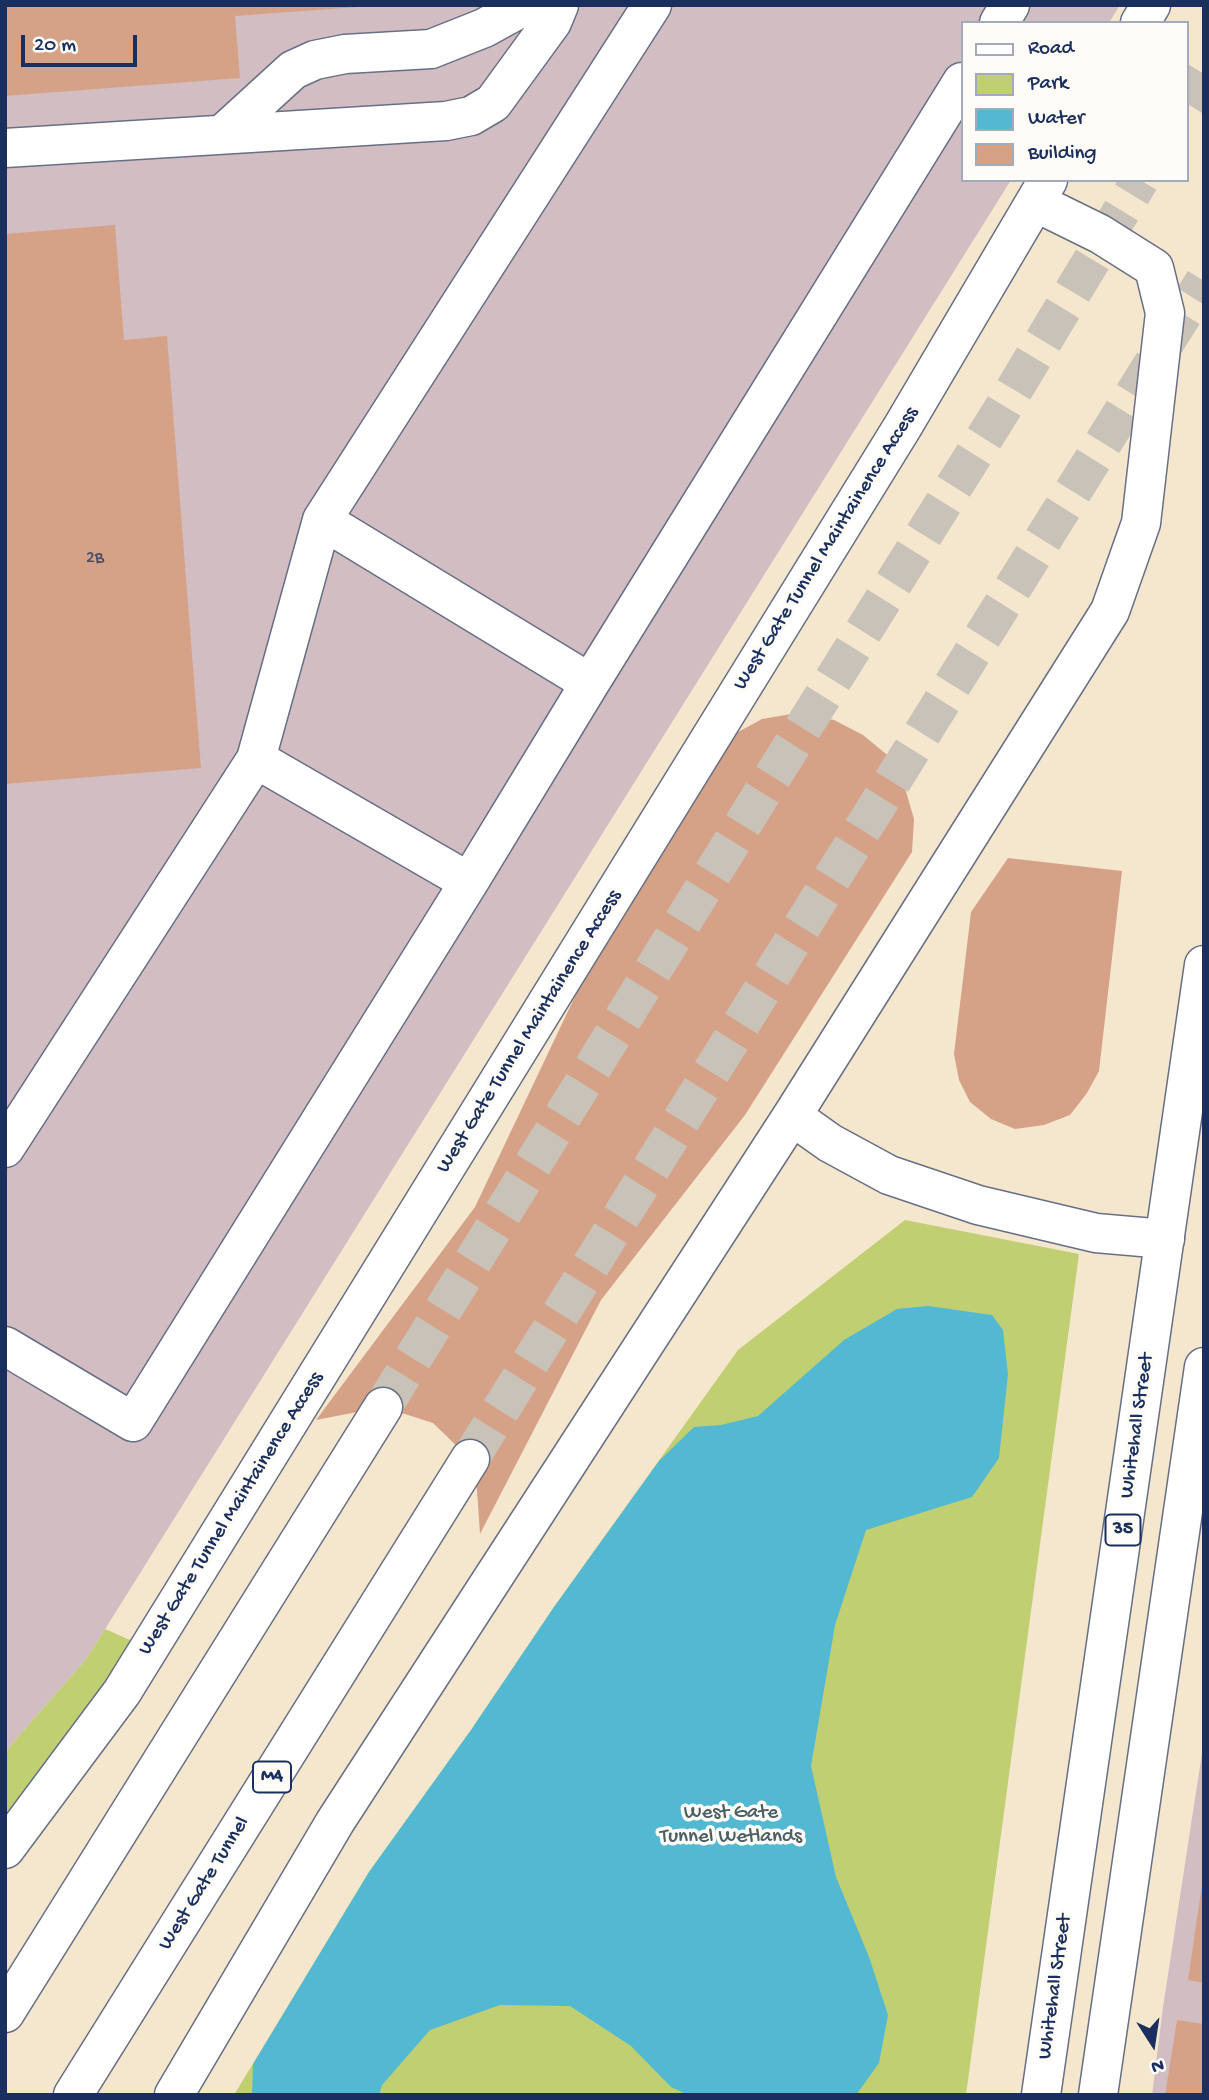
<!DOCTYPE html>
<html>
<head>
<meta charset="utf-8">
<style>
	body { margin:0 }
	#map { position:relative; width:1209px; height:2100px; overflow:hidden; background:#f4e7ce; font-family:"Gochi Hand",sans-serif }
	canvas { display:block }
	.frame { position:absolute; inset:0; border:7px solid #1b2f5e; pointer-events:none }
	.legend { position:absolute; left:961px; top:21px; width:228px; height:161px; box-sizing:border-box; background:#fdfcf7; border:2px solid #a3aaba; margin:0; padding:9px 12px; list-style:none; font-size:21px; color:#1b2f5e }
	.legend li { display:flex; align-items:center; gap:14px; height:35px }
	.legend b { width:35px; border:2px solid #a3aaba }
	.north { position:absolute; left:1118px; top:2009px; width:70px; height:70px; -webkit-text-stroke:5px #fdfcf7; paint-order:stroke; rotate:168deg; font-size:19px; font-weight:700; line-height:28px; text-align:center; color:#1b2f5e }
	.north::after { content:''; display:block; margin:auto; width:24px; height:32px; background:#1b2f5e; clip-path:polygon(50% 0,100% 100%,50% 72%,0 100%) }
	.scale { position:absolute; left:21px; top:35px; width:116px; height:32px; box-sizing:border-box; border:4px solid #1b2f5e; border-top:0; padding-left:9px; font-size:21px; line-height:24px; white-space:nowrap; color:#1b2f5e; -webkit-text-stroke:5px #fdfcf7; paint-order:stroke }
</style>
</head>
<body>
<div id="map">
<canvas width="1209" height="2100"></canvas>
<div class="frame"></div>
<ul class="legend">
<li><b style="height:9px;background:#fff"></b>Road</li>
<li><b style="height:19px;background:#bfcf72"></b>Park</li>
<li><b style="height:19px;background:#53b8d1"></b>Water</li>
<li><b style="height:19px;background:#d6a287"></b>Building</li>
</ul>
<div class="north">N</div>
<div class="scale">20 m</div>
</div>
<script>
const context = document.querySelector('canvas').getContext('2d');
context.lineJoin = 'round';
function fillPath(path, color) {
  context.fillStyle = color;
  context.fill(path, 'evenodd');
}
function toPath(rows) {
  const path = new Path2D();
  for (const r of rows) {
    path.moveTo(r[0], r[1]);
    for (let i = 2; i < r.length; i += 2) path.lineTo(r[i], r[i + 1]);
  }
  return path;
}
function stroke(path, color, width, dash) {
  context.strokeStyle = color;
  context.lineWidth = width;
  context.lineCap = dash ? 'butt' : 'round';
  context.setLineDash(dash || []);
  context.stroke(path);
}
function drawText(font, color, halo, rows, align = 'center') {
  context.font = font + ' "Gochi Hand",sans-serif';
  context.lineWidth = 7;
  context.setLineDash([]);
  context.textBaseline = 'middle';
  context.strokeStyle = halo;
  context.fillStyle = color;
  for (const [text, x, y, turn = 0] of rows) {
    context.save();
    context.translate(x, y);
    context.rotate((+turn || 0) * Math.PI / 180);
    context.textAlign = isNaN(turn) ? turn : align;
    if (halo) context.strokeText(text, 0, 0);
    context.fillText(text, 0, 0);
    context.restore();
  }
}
const industrial = toPath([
	[5,5,1120,5,1109,23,962,23,962,180,1011,180,87,1658,5,1752],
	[1204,1740,1204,2095,1152,2095,1163,2007]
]);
const green = toPath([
	[905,1220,1079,1254,966,2095,234,2095,369,1872,471,1730,554,1607,738,1350],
	[105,1629,137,1643,5,1831,5,1752,87,1658]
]);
const water = toPath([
	[928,1306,992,1315,1003,1330,1008,1374,999,1458,972,1497,866,1530,835,1625,811,1766,836,1877,869,1957,888,2015,879,2063,856,2095,688,2095,671,2087,631,2046,570,2006,500,2005,430,2030,382,2085,379,2095,252,2095,253,2064,369,1872,471,1730,554,1607,659,1461,694,1427,721,1425,758,1416,844,1340,897,1309]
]);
const building = toPath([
	[5,5,358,5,358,7,235,16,240,78,5,96],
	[115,225,124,340,167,336,201,768,5,784,5,234],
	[797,713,834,720,863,735,891,758,905,788,914,819,912,852,745,1115,601,1300,480,1534,477,1490,470,1459,433,1423,383,1407,316,1420,475,1207,588,969,727,738,762,719],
	[1008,858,1122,871,1099,1071,1087,1093,1070,1115,1044,1125,1015,1129,991,1119,970,1102,959,1080,954,1054,971,912],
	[1202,1885,1204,1885,1204,1983,1188,1980],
	[1177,2020,1204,2024,1204,2095,1165,2095]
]);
const highwayTunnel = toPath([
	[1186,103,1204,74],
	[383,1407,756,803,1003,408,1140,180],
	[470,1459,1204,281]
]);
const minor = toPath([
	[999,23,1010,5],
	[1140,23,1151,5],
	[224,133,293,70,315,60,345,54,431,49,484,28,526,5],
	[5,148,446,121,471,116,493,103,552,22,559,5],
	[322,520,590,683],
	[256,759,469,882],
	[792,1116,1110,611,1141,523,1165,313,1154,268,1100,234,1035,202],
	[5,1148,256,759,322,520,652,5],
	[5,1346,133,1422,469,882,590,683,962,82],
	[5,1849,122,1692,903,426,1048,180],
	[174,2095,335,1822,792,1116,830,1143,889,1175,978,1205,1096,1233,1165,1239]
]);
const major = toPath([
	[1041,2095,1204,965],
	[1098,2095,1204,1367]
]);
const highway = toPath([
	[5,2013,383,1407],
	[73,2095,470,1459]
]);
const numberNames = [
	["2B",95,559]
];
const shields = [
	[1123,1530,35],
	[272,1777,38]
];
const shieldNames = [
	["35",1123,1530],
	["M4",272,1777]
];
const streetNames = [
	["West Gate Tunnel Maintainence Access",827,549,-58],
	["West Gate Tunnel Maintainence Access",530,1032,-58],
	["Whitehall Street",1138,1426,-82],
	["West Gate Tunnel Maintainence Access",232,1514,-58],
	["West Gate Tunnel",205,1884,-58],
	["Whitehall Street",1056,1987,-82]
];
const parkNames = [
	["West Gate",731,1814],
	["Tunnel Wetlands",731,1838]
];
fillPath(industrial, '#d2bec2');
fillPath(green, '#bfcf72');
fillPath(water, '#53b8d1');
fillPath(building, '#d6a287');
stroke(highwayTunnel, '#c9c2b8', 38, [38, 19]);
stroke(minor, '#676f85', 41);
stroke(major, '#676f85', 41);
stroke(highway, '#676f85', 41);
stroke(minor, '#fff', 38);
stroke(major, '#fff', 38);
stroke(highway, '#fff', 38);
drawText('18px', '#4a4c68', null, numberNames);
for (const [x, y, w] of shields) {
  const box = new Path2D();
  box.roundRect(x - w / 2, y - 15.5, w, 31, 5);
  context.fillStyle = '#fdfcf7';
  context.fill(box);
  stroke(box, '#1b2f5e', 2);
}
drawText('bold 19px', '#1b2f5e', null, shieldNames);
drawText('21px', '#1b2f5e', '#fdfcf7', streetNames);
drawText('21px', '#4c5f64', '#fdfcf7', parkNames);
</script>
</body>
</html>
